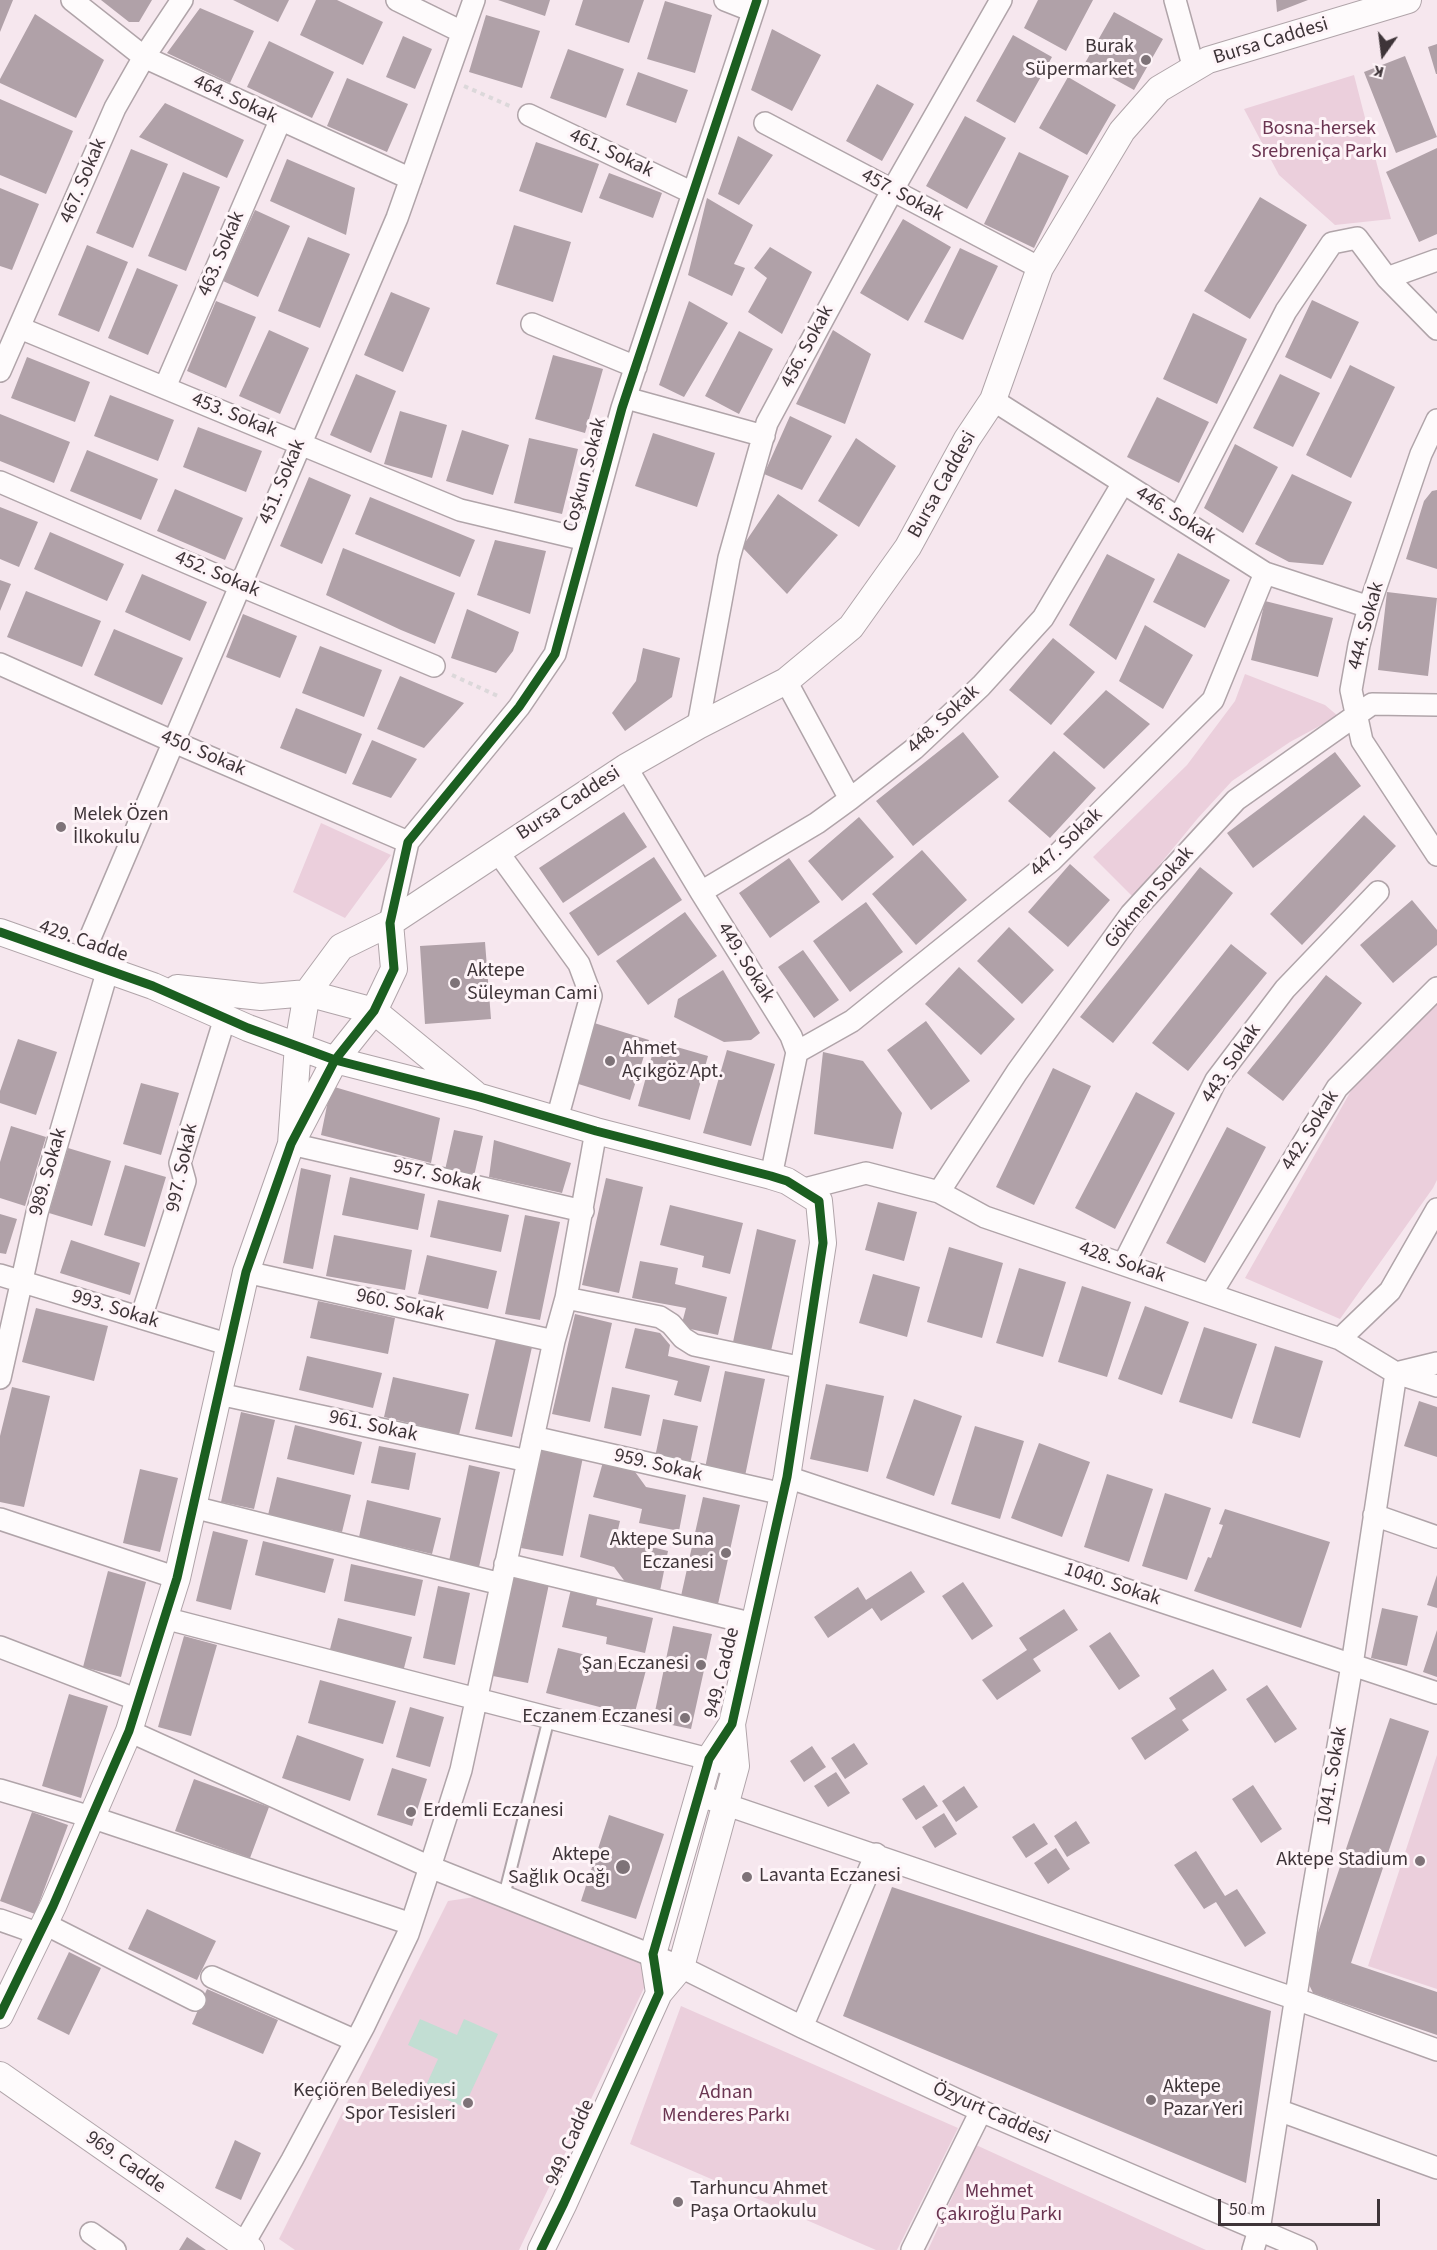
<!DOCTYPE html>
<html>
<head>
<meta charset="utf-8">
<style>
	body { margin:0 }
	#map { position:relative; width:1437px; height:2250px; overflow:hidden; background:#f6e7ee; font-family:"Source Sans 3",sans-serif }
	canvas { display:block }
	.north { position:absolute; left:1353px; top:24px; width:60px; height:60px; -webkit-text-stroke:4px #fef4f8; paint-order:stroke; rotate:194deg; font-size:16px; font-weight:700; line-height:24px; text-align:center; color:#3e3438 }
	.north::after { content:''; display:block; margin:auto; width:21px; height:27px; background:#3e3438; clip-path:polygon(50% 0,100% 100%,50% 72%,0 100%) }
	.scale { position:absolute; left:1218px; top:2199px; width:162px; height:27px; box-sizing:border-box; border:3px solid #3e3438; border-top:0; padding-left:8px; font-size:18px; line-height:21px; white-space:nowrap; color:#3e3438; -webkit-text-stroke:4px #fef4f8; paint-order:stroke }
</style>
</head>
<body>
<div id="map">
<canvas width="1437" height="2250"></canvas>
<div class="north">K</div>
<div class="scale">50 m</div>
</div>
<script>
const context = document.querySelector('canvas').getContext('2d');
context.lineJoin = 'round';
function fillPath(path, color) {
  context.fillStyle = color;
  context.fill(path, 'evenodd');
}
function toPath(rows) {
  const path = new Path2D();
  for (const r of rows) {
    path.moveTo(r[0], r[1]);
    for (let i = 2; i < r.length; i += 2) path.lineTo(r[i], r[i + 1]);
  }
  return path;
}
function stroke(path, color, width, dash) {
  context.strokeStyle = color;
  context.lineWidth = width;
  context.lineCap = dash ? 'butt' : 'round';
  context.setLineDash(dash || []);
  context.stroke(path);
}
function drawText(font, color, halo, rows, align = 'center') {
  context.font = font + ' "Source Sans 3",sans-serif';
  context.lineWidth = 6;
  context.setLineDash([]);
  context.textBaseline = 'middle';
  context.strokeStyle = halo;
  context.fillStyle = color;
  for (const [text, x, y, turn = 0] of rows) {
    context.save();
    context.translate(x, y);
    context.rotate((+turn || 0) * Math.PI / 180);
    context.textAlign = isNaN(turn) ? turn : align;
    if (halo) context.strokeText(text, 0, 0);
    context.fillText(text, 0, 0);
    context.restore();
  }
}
const green = toPath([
	[1354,75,1391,219,1335,225,1279,175,1244,109],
	[1245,674,1325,705,1338,716,1290,742,1232,781,1198,818,1133,897,1093,857,1187,765,1235,701],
	[321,823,391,855,345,918,293,892],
	[1437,1002,1437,1180,1433,1188,1340,1319,1245,1278,1356,1082],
	[1437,1755,1437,1989,1368,1966],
	[475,1897,654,1967,519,2250,295,2250,279,2239,448,1901],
	[681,2006,958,2128,897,2250,876,2250,630,2144],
	[976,2145,1206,2250,928,2250]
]);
const water = toPath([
	[420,2019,457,2035,464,2019,498,2034,464,2107,424,2090,438,2059,408,2045]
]);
const building = toPath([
	[0,0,13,0,0,32],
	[101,0,152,0,139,22,129,22],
	[233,0,289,0,278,22],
	[316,0,337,0,383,22,363,65,300,35],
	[498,0,550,0,545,16],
	[583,0,644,0,629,43,575,25],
	[1038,0,1093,0,1066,51,1024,28],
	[1276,0,1308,0,1277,12],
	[665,1,712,15,695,73,647,59],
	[200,8,254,31,230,83,167,53],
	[1114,12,1163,39,1134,90,1085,63],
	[35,14,104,60,76,118,0,83,0,79],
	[486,15,540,31,522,88,469,72],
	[772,29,821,55,792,111,751,90],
	[1013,35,1052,57,1015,123,976,101],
	[403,36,432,49,415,89,386,77],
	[269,41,334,72,312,118,247,87],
	[1437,44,1437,74,1436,74,1428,47],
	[568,49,624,69,606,118,550,98],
	[1405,56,1437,137,1396,153,1364,72],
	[638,72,688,90,676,123,626,105],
	[1068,77,1116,105,1087,155,1039,128],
	[347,78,408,104,387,152,327,126],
	[877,84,914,104,882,161,846,141],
	[0,99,73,131,46,194,0,175],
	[165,103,244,140,227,178,139,137],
	[965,116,1006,138,967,209,926,186],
	[738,136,773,155,739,205,718,194],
	[536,142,599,164,582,213,519,191],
	[1437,148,1437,234,1419,242,1386,172],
	[131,149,168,164,133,248,96,233],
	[1019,152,1069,176,1034,248,984,224],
	[287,159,355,188,346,235,270,201],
	[183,172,220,187,186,271,148,256],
	[609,173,662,193,653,218,599,198],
	[0,188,39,204,12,270,0,266],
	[1260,197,1307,225,1250,319,1204,291],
	[707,198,753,225,734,264,745,268,732,296,688,275],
	[255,210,290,226,258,297,223,281],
	[903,219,951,247,908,321,860,293],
	[514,225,571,242,553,302,496,284],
	[308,237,350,254,320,328,278,311],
	[87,245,128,262,99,332,58,315],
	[770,247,812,272,782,334,748,312,767,278,754,268],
	[960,248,998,266,963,340,924,322],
	[137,268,178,285,148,355,108,338],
	[391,292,430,308,403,372,364,355],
	[1312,300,1359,322,1331,379,1285,357],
	[216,301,256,317,226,388,187,371],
	[689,301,728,323,684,397,659,385],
	[1193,313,1247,339,1217,404,1163,379],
	[269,330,309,348,280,414,239,396],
	[833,330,871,354,845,424,796,404],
	[739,331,773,349,739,414,705,396],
	[553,355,603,369,585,433,535,419],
	[27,357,90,382,75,422,11,398],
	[1350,365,1395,387,1351,478,1306,455],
	[356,374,396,391,371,453,330,435],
	[1280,374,1320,393,1293,447,1253,428],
	[110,395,174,420,158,461,94,436],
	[1157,397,1209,422,1179,483,1127,457],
	[400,411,447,425,432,478,384,464],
	[0,414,70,442,54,483,0,461],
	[790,416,832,436,802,490,764,474],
	[198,427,262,451,246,492,183,467],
	[462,430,509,445,493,495,446,481],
	[653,433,715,453,697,507,635,486],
	[529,438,578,449,562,514,514,503],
	[856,438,896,466,859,527,818,501],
	[1235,444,1278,467,1243,533,1204,508],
	[87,450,158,479,141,520,70,491],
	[1292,474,1352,502,1323,565,1289,562,1255,544],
	[309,477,351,495,322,564,280,546],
	[175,489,243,518,225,560,157,531],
	[1437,490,1437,569,1406,559,1424,501,1432,491],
	[778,494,838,535,787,594,742,547],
	[370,497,475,540,460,577,355,534],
	[0,507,38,522,19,567,0,559],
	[50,532,124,564,107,601,34,569],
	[495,540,546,551,530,614,477,595],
	[343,548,455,593,435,644,401,630,326,595],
	[1178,553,1230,580,1205,628,1153,602],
	[1107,554,1155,579,1116,660,1069,625],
	[142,574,207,602,190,641,125,612],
	[0,580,11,584,0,611],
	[26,591,101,621,82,667,7,637],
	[1387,592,1437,598,1428,676,1378,670],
	[1265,601,1333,618,1318,677,1251,660],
	[467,609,519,632,513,651,496,673,451,658],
	[243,614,297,636,280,678,226,657],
	[1145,625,1193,655,1163,709,1119,681],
	[114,629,183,658,162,705,94,675],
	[1053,638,1095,672,1051,725,1009,690],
	[320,646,382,670,364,717,302,693],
	[643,648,680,658,672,697,625,731,612,713,636,681],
	[400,676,464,703,424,748,377,729],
	[1106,690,1150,724,1104,769,1063,734],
	[296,708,362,734,346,774,280,748],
	[963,732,999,777,913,846,876,801],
	[372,740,417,759,391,798,352,784],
	[1054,751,1096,788,1050,838,1008,801],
	[1335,752,1361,786,1253,868,1227,833],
	[624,812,647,847,563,903,539,868],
	[1364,815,1396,846,1302,945,1270,914],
	[859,817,894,857,842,901,808,861],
	[922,850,967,900,916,945,872,894],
	[654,857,682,900,598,956,569,913],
	[789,858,820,902,770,938,739,893],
	[1070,864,1110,900,1068,947,1028,912],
	[1200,867,1233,893,1113,1043,1080,1017],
	[1412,900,1437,930,1437,945,1393,983,1360,945],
	[866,902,903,952,850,992,813,941],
	[685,912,717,956,648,1005,616,961],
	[1009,927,1054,970,1022,1004,977,961],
	[485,942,491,1019,425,1024,420,946],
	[1231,944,1267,973,1188,1071,1152,1043],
	[803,950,839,1000,814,1018,778,967],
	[959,967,1015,1019,981,1055,925,1004],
	[723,970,760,1033,751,1040,724,1042,674,1017,678,999],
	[1326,975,1362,1003,1283,1101,1247,1073],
	[926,1021,970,1081,931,1110,887,1050],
	[591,1022,649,1040,630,1100,572,1082],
	[18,1039,57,1052,36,1115,0,1103,0,1091],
	[656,1041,708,1056,690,1120,638,1106],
	[727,1050,775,1064,751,1146,703,1133],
	[823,1052,863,1061,902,1113,893,1149,814,1134],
	[1053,1068,1091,1086,1034,1205,996,1187],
	[141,1083,179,1093,161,1155,123,1144],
	[331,1086,440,1118,431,1163,321,1135],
	[1136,1092,1175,1113,1115,1229,1075,1208],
	[11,1126,46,1137,25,1206,0,1198,0,1162],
	[1227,1127,1266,1147,1205,1263,1166,1243],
	[454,1130,483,1136,474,1176,445,1170],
	[494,1140,571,1163,562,1193,489,1177],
	[68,1148,111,1161,92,1226,49,1213],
	[125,1165,166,1177,145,1247,104,1235],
	[301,1168,331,1175,313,1269,283,1263],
	[350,1177,425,1194,418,1230,342,1215],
	[606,1178,643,1187,619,1293,582,1285],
	[438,1200,509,1215,501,1252,430,1237],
	[878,1202,917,1212,904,1261,865,1250],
	[670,1205,743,1223,730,1274,702,1267,704,1256,660,1245],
	[0,1214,17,1219,6,1254,0,1253],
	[525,1215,560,1222,540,1320,505,1314],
	[757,1229,796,1240,771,1351,733,1342],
	[334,1235,412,1250,405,1290,326,1276],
	[71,1240,140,1263,130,1295,60,1273],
	[949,1247,1003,1263,982,1338,927,1322],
	[427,1255,497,1271,488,1309,418,1294],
	[640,1261,678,1268,675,1284,727,1297,718,1335,681,1327,686,1308,632,1298],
	[1019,1268,1066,1282,1043,1357,996,1343],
	[873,1274,920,1287,907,1337,859,1323],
	[1082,1286,1131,1302,1107,1377,1058,1362],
	[318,1301,395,1318,388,1354,310,1338],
	[1145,1306,1189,1322,1162,1395,1118,1379],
	[36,1308,108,1326,94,1381,22,1362],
	[575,1314,612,1323,590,1422,552,1414],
	[1204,1327,1257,1344,1232,1419,1179,1402],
	[635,1328,660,1333,670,1345,668,1356,710,1366,701,1402,674,1395,678,1381,625,1368],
	[496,1339,532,1347,512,1437,475,1429],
	[1275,1346,1323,1361,1300,1438,1252,1423],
	[307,1356,382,1373,373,1408,299,1390],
	[725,1371,765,1379,745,1476,705,1468],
	[393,1377,469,1394,459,1435,384,1417],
	[826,1384,884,1396,868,1472,810,1459],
	[12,1387,50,1396,24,1507,0,1502,0,1436],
	[612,1387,650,1395,641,1436,604,1428],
	[914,1399,962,1416,934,1496,886,1478],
	[1419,1401,1437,1407,1437,1457,1404,1446],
	[241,1412,275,1420,254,1509,221,1502],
	[663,1419,698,1426,690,1464,655,1457],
	[295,1425,362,1442,354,1475,287,1459],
	[975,1426,1024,1441,1000,1519,951,1504],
	[1039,1443,1090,1462,1062,1537,1011,1518],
	[379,1446,416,1453,409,1490,371,1483],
	[542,1449,583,1457,563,1556,521,1548],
	[603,1462,633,1469,646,1487,686,1495,679,1531,639,1523,642,1509,593,1497],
	[469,1465,500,1472,479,1567,449,1561],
	[140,1469,178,1478,160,1552,123,1543],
	[1107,1474,1153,1489,1129,1562,1084,1547],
	[277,1477,351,1495,342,1532,268,1515],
	[1165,1493,1211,1508,1187,1580,1142,1566],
	[703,1497,740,1505,718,1604,681,1596],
	[367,1500,441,1518,432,1554,359,1537],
	[1225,1509,1330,1542,1301,1628,1194,1591,1208,1557,1211,1558,1223,1525,1219,1524],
	[589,1514,620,1521,616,1538,668,1551,660,1591,626,1583,614,1567,580,1557],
	[213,1531,248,1540,231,1610,196,1601],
	[263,1541,334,1559,325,1593,255,1575],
	[351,1564,423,1580,415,1616,344,1601],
	[108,1571,146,1582,121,1677,83,1667],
	[911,1571,925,1592,881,1621,872,1608,828,1638,814,1617,858,1587,866,1600],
	[1437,1575,1437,1608,1427,1605],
	[514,1577,549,1584,528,1683,493,1676],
	[963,1582,993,1626,972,1640,942,1596],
	[572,1585,599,1591,596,1605,653,1618,645,1653,606,1644,607,1637,562,1627],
	[438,1586,470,1593,455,1665,423,1658],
	[1382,1608,1418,1616,1407,1666,1371,1658],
	[1064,1609,1078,1630,1033,1659,1041,1671,997,1700,982,1680,1027,1650,1019,1638],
	[338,1618,412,1637,403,1672,329,1653],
	[673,1626,712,1634,691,1729,653,1721],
	[1437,1630,1437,1677,1423,1672],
	[1110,1632,1140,1676,1119,1690,1089,1646],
	[184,1636,217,1645,191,1736,158,1727],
	[558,1648,646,1670,634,1716,546,1693],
	[1213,1669,1227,1690,1182,1720,1189,1730,1145,1760,1131,1738,1176,1709,1169,1698],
	[320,1680,396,1701,383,1744,308,1723],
	[1267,1685,1297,1729,1275,1743,1246,1699],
	[69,1694,108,1706,81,1798,42,1786],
	[410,1707,444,1717,430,1767,396,1757],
	[1390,1718,1429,1731,1351,1963,1437,1992,1437,2035,1313,1993,1304,1974],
	[297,1735,364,1759,350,1801,282,1778],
	[854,1743,868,1764,845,1779,831,1758],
	[812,1746,826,1767,804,1782,790,1761],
	[392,1768,427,1779,412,1826,377,1815],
	[836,1772,850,1793,828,1807,814,1786],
	[194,1779,269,1807,250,1858,175,1831],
	[924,1785,938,1806,916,1820,902,1799],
	[1253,1785,1282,1829,1261,1843,1232,1799],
	[964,1786,978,1807,956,1822,942,1801],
	[32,1812,68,1825,35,1914,0,1901],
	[944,1813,957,1834,935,1848,922,1827],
	[609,1815,664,1834,636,1919,581,1901],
	[1076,1821,1090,1843,1067,1857,1054,1836],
	[1034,1823,1048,1844,1026,1858,1012,1837],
	[1056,1848,1070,1869,1048,1884,1034,1863],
	[1196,1851,1225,1896,1237,1889,1266,1933,1245,1947,1216,1902,1204,1909,1174,1865],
	[892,1887,1271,2011,1246,2183,843,2016],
	[147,1909,216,1941,197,1980,128,1949],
	[69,1952,101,1968,69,2035,37,2019],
	[207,1989,278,2020,263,2054,192,2024],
	[235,2140,261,2153,241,2200,215,2188],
	[187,2237,206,2250,179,2250]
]);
const path = toPath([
	[464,86,512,107],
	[452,675,500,697]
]);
const service = toPath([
	[504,1896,550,1714]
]);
const minor = toPath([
	[72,0,144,57,411,179],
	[397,0,462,32],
	[725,0,753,11],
	[1175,0,1194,69],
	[529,115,693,193],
	[765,123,1040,268],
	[1387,278,1437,260],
	[532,324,636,367],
	[20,328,460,510,586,540],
	[0,371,115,108,144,57,182,0],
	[165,387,280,121],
	[626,398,764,436],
	[993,400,1265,573,1369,607],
	[1437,420,1421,454,1369,607,1359,645,1351,690,1362,741,1437,855],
	[0,482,239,585,434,666],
	[1179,518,1286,311,1332,243,1357,238,1387,278,1437,329],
	[0,664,174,742,408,842],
	[786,681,850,799],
	[698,726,729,558,767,423,892,191,1001,0],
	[626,767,701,892,791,1036,797,1052,771,1176],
	[497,851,579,964,591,996,557,1119],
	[701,892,817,823,850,799,914,749,981,686,1043,618,1123,483],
	[390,923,408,842,519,707,555,654,622,408,757,0],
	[81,959,397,218,474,0],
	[797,1052,852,1021,1051,861,1213,700,1265,573],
	[291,1144,583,1211],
	[801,1190,866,1173,939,1192,985,1217,1340,1339,1396,1373,1437,1386],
	[939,1192,1017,1072,1131,914,1236,800,1372,704,1437,705],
	[1124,1263,1216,1080,1285,989,1378,892],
	[246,1272,554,1341],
	[0,1275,230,1345],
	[1211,1294,1337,1088,1437,988],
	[566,1298,660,1317,671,1324,683,1338,694,1345,803,1368],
	[141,1318,185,1181,180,1163,225,1018],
	[1340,1339,1390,1291,1437,1209],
	[0,1378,37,1213,108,969],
	[219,1394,528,1461],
	[533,1437,783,1494],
	[787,1477,1437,1693],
	[193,1507,501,1584],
	[1374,1515,1437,1537],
	[0,1519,177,1578],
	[505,1564,754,1624],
	[164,1618,724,1763],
	[0,1647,138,1700],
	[129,1731,430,1867,681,1967,802,2027,981,2111,1306,2250],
	[0,1790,91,1817,411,1924],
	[698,1795,1296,1999,1437,2050],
	[0,1920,40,1934],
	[45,1924,195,2000],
	[212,1977,356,2041],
	[802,2027,876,1854],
	[1278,2110,1437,2168],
	[91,2233,115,2250],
	[240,2250,292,2160,364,2026,408,1934,430,1867,461,1770,554,1341,566,1298,596,1131],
	[912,2250,981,2111],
	[1253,2250,1259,2230,1308,1920,1352,1665,1396,1373,1437,1363]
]);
const tertiary = toPath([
	[0,932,153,986,248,1028,335,1060,480,1097,596,1131,771,1176,787,1181,819,1201,823,1243,787,1477,732,1724,709,1759,653,1954,659,1993,564,2203,541,2250],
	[177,988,261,997,307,993,374,1011,474,1093],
	[291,1144,298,1045,307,993,341,947,390,923,626,767,698,726,786,681,851,627,908,547,967,439,993,400,1040,268,1122,131,1159,89,1208,60,1408,0],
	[659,1993,681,1967,736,1766,732,1724],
	[0,2015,53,1906,129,1731,177,1578,246,1272,291,1144,335,1060,374,1011,394,969,390,923],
	[0,2075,251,2250]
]);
const cycleway = toPath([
	[0,932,153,986,248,1028,335,1060,480,1097,596,1131,771,1176,787,1181,819,1201,823,1243,787,1477,732,1724,709,1759,653,1954,659,1993,564,2203,541,2250],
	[0,2015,53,1906,129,1731,177,1578,246,1272,291,1144,335,1060,374,1011,394,969,390,923,408,842,519,707,555,654,622,408,757,0]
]);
const markers = [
	[1146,60,6,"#7e7378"],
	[61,827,6,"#7e7378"],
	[455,983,6,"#7e7378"],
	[610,1061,6,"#7e7378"],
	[726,1553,6,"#7e7378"],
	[701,1665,6,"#7e7378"],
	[685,1718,6,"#7e7378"],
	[411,1812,6,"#7e7378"],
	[1420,1861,6,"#7e7378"],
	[623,1867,8,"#7e7378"],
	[747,1877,6,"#7e7378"],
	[1151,2100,6,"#7e7378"],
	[468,2103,6,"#7e7378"],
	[678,2202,6,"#7e7378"]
];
const streetNames = [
	["Bursa Caddesi",1271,42,-17],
	["464. Sokak",235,100,25],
	["461. Sokak",611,154,25],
	["467. Sokak",84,181,-67],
	["457. Sokak",902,196,28],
	["463. Sokak",222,254,-67],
	["456. Sokak",808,347,-62],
	["453. Sokak",234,416,22],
	["Coşkun Sokak",586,475,-75],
	["451. Sokak",283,482,-67],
	["Bursa Caddesi",943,485,-61],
	["446. Sokak",1175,516,32],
	["452. Sokak",217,575,23],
	["444. Sokak",1367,626,-75],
	["448. Sokak",944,720,-43],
	["450. Sokak",203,754,23],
	["Bursa Caddesi",569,804,-33],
	["447. Sokak",1067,843,-43],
	["Gökmen Sokak",1150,898,-50],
	["429. Cadde",83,942,19],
	["449. Sokak",745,963,58],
	["443. Sokak",1232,1064,-56],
	["442. Sokak",1311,1131,-58],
	["997. Sokak",183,1168,-78],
	["989. Sokak",49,1172,-74],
	["957. Sokak",437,1177,13],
	["428. Sokak",1122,1263,19],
	["960. Sokak",400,1306,13],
	["993. Sokak",115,1310,17],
	["961. Sokak",373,1427,12],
	["959. Sokak",658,1466,13],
	["1040. Sokak",1112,1585,18],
	["949. Cadde",723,1673,-76],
	["1041. Sokak",1333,1776,-80],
	["Özyurt Caddesi",991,2114,24],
	["949. Cadde",571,2143,-66],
	["969. Cadde",125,2163,35]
];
const poiNames = [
	["Burak",1134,48],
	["Süpermarket",1134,71],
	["Melek Özen",73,816,"left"],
	["İlkokulu",73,839,"left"],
	["Aktepe",467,972,"left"],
	["Süleyman Cami",467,995,"left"],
	["Ahmet",622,1050,"left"],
	["Açıkgöz Apt.",622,1073,"left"],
	["Aktepe Suna",714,1541],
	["Eczanesi",714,1564],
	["Şan Eczanesi",689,1665],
	["Eczanem Eczanesi",673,1718],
	["Erdemli Eczanesi",423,1812,"left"],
	["Aktepe",610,1856],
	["Sağlık Ocağı",610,1879],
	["Aktepe Stadium",1408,1861],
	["Lavanta Eczanesi",759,1877,"left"],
	["Aktepe",1163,2088,"left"],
	["Pazar Yeri",1163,2111,"left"],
	["Keçiören Belediyesi",456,2092],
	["Spor Tesisleri",456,2115],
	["Tarhuncu Ahmet",690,2190,"left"],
	["Paşa Ortaokulu",690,2213,"left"]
];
const parkNames = [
	["Bosna-hersek",1319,130],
	["Srebreniça Parkı",1319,153],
	["Adnan",726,2094],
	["Menderes Parkı",726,2117],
	["Mehmet",999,2193],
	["Çakıroğlu Parkı",999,2216]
];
fillPath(green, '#ebcfdc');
fillPath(water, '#c2ded3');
fillPath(building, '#b0a1a8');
stroke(service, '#b0a4a9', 14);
stroke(minor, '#b0a4a9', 24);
stroke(tertiary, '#b0a4a9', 28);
stroke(path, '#dcd8da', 4, [4.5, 4.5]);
stroke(service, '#fefbfc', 10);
stroke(minor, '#fefbfc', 21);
stroke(tertiary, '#fefbfc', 26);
stroke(cycleway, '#1b5e20', 9);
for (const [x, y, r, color] of markers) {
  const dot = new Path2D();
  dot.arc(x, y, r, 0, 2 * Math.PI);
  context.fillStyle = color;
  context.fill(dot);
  stroke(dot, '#fef4f8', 2);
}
drawText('20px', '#3e3438', '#fef4f8', streetNames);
drawText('20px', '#3e3438', '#fef4f8', poiNames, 'right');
drawText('20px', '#6a3451', '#fef4f8', parkNames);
</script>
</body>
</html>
